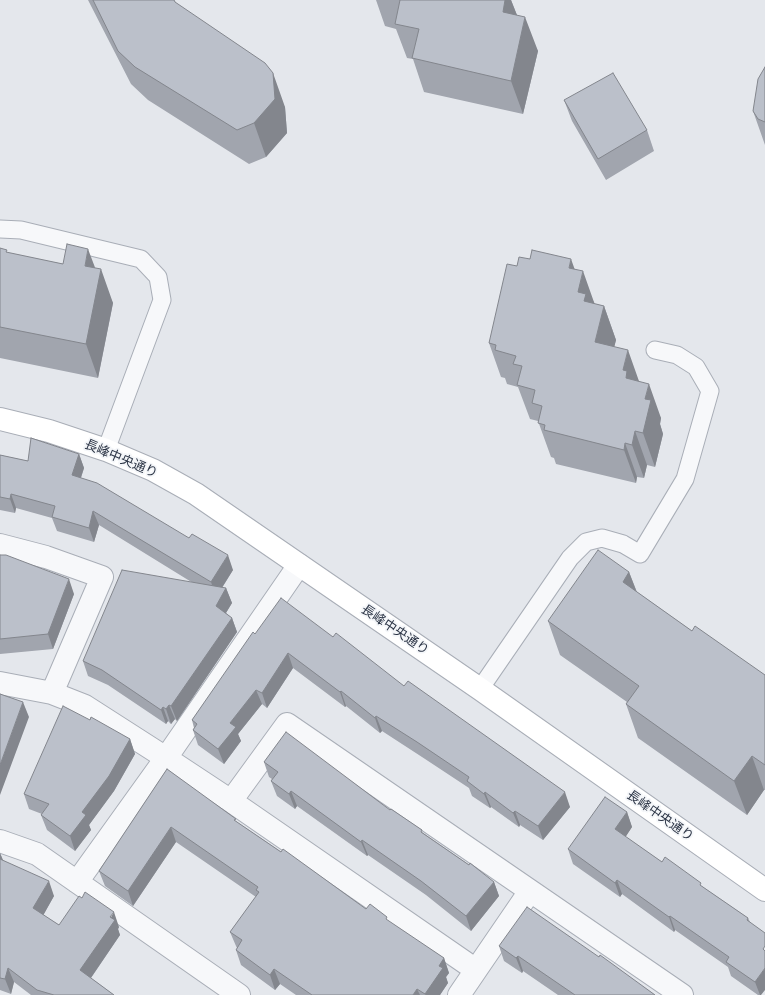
<!DOCTYPE html>
<html>
<head>
<meta charset="utf-8">
<style>
	body { margin:0 }
	canvas { display:block; background:#e4e7ec }
</style>
</head>
<body>
<canvas width="765" height="995"></canvas>
<script>
const context = document.querySelector('canvas').getContext('2d');
context.lineJoin = 'round';
function toPath(rows) {
  const path = new Path2D();
  for (const r of rows) {
    path.moveTo(r[0], r[1]);
    for (let i = 2; i < r.length; i += 2) path.lineTo(r[i], r[i + 1]);
  }
  return path;
}
function stroke(path, color, width, dash) {
  context.strokeStyle = color;
  context.lineWidth = width;
  context.lineCap = dash ? 'butt' : 'round';
  context.setLineDash(dash || []);
  context.stroke(path);
}
function fillPath(path, color) {
  context.fillStyle = color;
  context.fill(path, 'evenodd');
}
function drawText(font, color, halo, rows, align = 'center') {
  context.font = font + ' "IBM Plex Sans","Noto Sans JP",sans-serif';
  context.lineWidth = 3.5;
  context.setLineDash([]);
  context.textBaseline = 'middle';
  context.strokeStyle = halo;
  context.fillStyle = color;
  for (const [text, x, y, turn = 0] of rows) {
    context.save();
    context.translate(x, y);
    context.rotate((+turn || 0) * Math.PI / 180);
    context.textAlign = isNaN(turn) ? turn : align;
    if (halo) context.strokeText(text, 0, 0);
    context.fillText(text, 0, 0);
    context.restore();
  }
}
const lane = toPath([
	[0,229,21,230,141,259,158,277,162,300,106,450],
	[480,689,570,558,586,542,602,538,623,544,640,554,685,479,710,391,696,367,677,355,655,350]
]);
const street = toPath([
	[0,545,46,557,102,577,52,693],
	[0,683,52,693,85,706,166,758,231,801,476,970,459,995],
	[231,801,287,724,682,995],
	[0,841,37,854,239,995],
	[77,882,166,758,299,565],
	[476,970,530,891]
]);
const secondary = toPath([
	[0,419,49,431,106,450,153,470,196,494,480,689,765,890]
]);
const wall = toPath([
	[88,0,174,0,175,2,285,107,287,133,266,157,249,164,148,100,131,84],
	[376,0,511,0,517,15,538,51,523,114,424,92,413,59,407,58,396,29,385,26],
	[765,67,765,145,753,111],
	[564,100,647,130,654,151,606,180,572,121],
	[0,248,8,253,63,264,95,268,113,303,98,378,0,358],
	[517,266,574,269,595,304,604,306,616,340,614,347,639,382,661,418,660,424,663,434,655,467,647,465,644,478,637,477,636,483,556,464,554,458,551,457,538,421,530,419,518,387,507,384,505,378,501,377,489,343],
	[79,454,84,468,81,478,233,570,222,588,226,588,232,603,226,613,232,618,237,632,177,721,175,719,171,724,168,721,166,724,108,685,88,676,83,661,193,583,99,525,94,542,57,531,52,518,16,508,15,513,0,510,0,455,28,461],
	[0,555,74,594,53,649,0,654],
	[629,572,637,592,692,631,765,675,765,790,764,790,747,815,638,738,626,704,627,702,560,655,548,621],
	[255,634,333,637,404,686,570,807,543,840,520,825,519,827,491,807,490,808,472,796,469,788,422,757,382,731,380,733,346,706,345,707,293,668,267,708,262,704,238,734,241,741,224,764,198,745,193,730,194,728,192,720],
	[90,720,130,739,135,754,114,791,89,825,91,830,75,851,47,830,41,815,42,814,29,809,24,794],
	[264,762,390,810,494,882,499,896,471,931,426,895,368,855,367,856,297,806,295,809,277,796,271,781,272,779,269,777],
	[167,769,237,822,366,909,389,922,444,958,449,973,446,977,448,983,440,995,296,995,280,984,275,990,241,965,236,950,237,948,236,946,230,932,256,897,176,842,133,906,105,886,99,871],
	[627,812,632,827,625,837,662,862,703,887,748,918,750,922,761,995,758,995,731,976,728,967,675,930,674,932,622,894,620,897,573,864,568,849],
	[0,853,3,860,54,896,43,915,59,925,119,927,118,929,120,935,91,978,114,995,31,995,14,982,11,994,0,990],
	[499,946,599,957,655,995,558,995,523,971,522,973,504,961]
]);
const shadedWall = toPath([
	[505,0,511,0,520,23,503,12],
	[525,17,538,51,523,114,511,81],
	[273,73,285,107,287,133,266,157,254,123],
	[88,249,99,278,101,269,113,303,98,378,86,344,85,266],
	[571,259,580,284,583,271,595,305,590,326,569,268],
	[604,306,616,340,607,376,595,342],
	[628,350,640,384,626,378,623,370],
	[649,384,661,418,660,424,663,434,655,467,643,433,645,399],
	[635,431,647,465,644,478,632,445],
	[625,443,637,477,636,483,624,450],
	[79,454,84,468,77,489,72,475],
	[11,494,16,508,15,513,10,499],
	[93,511,99,525,94,542,89,528],
	[228,555,233,570,216,597,211,582],
	[629,572,642,606,623,582],
	[69,579,74,594,53,649,48,634],
	[226,588,232,603,221,621,216,606],
	[232,618,237,632,177,721,171,706],
	[288,653,293,668,267,708,262,693],
	[256,690,262,704,238,734,241,741,224,764,218,749,230,723],
	[341,691,346,706,345,707,340,692],
	[23,702,29,717,0,795,0,765],
	[169,705,175,719,171,724,166,709],
	[163,707,168,721,166,724,161,710],
	[376,716,382,731,380,733,375,718],
	[130,739,135,754,114,791,89,825,91,830,75,851,70,836,82,812],
	[752,756,764,790,747,815,734,781],
	[291,791,297,806,295,809,289,794],
	[485,792,491,807,490,808,484,794],
	[565,792,570,807,543,840,538,826],
	[515,811,520,825,519,827,513,813],
	[627,812,632,827,621,844,615,829],
	[171,827,176,842,133,906,128,891],
	[362,840,368,855,367,856,361,842],
	[0,853,6,868,0,859],
	[617,880,622,894,620,897,615,883],
	[49,881,54,896,39,923,33,908],
	[494,882,499,896,471,931,466,916],
	[114,912,119,927,118,929,120,935,86,985,80,970],
	[670,916,675,930,674,932,669,917],
	[518,956,523,971,522,973,516,958],
	[444,958,449,973,446,977,448,983,440,995,425,995,439,966],
	[8,968,14,982,11,994,5,979],
	[765,968,765,990,761,995,760,995,755,982],
	[274,969,280,984,275,990,270,975],
	[417,989,420,995,413,995]
]);
const building = toPath([
	[93,0,174,0,175,2,265,63,273,73,275,99,254,123,237,130,135,67,118,51,93,0],
	[400,0,505,0,503,12,525,17,511,81,412,58,419,29,395,24,400,0],
	[765,67,765,122,758,119,753,111,758,79,765,67],
	[613,73,647,130,598,159,564,100,613,73],
	[67,244,88,249,85,266,101,269,86,344,0,327,0,248,7,250,6,252,63,264,67,244],
	[532,250,571,259,569,268,583,271,578,292,586,294,584,301,604,306,595,342,628,350,623,370,627,371,626,378,649,384,645,399,651,400,643,433,635,431,632,445,625,443,624,450,544,430,545,425,538,423,542,406,532,403,535,390,517,385,522,366,513,364,516,356,495,350,496,345,489,343,507,264,517,266,519,257,530,259,532,250],
	[31,438,79,454,72,475,97,483,189,538,192,534,228,555,211,582,93,511,89,528,52,517,55,506,11,494,10,499,0,497,0,455,28,461,31,438],
	[598,550,629,572,623,582,692,631,695,626,765,675,765,765,752,756,734,781,626,704,639,686,548,621,598,550],
	[0,555,6,555,69,579,48,634,0,639,0,555],
	[122,570,226,588,216,606,232,618,171,706,169,705,166,709,163,707,161,710,102,670,83,661,122,570],
	[281,598,333,637,336,633,404,686,408,681,565,792,538,826,515,811,513,813,485,792,484,794,467,781,469,777,417,742,376,716,375,718,341,691,340,692,288,653,262,693,256,690,230,723,236,727,218,749,193,730,197,724,192,720,253,632,255,634,281,598],
	[0,694,23,702,0,765,0,694],
	[63,706,90,720,91,717,130,739,109,776,82,812,86,815,70,836,41,815,49,804,24,794,63,706],
	[286,732,390,810,391,809,422,830,421,832,469,865,470,863,494,882,466,916,421,881,362,840,361,842,291,791,289,794,271,781,278,772,264,762,286,732],
	[167,769,236,819,234,820,281,852,283,849,366,909,370,904,387,917,386,919,444,958,439,966,443,968,425,994,417,989,413,995,312,995,274,969,270,975,236,950,242,940,230,932,259,892,256,890,258,887,171,827,128,891,99,871,167,769],
	[605,797,627,812,615,829,662,862,665,857,701,883,700,885,748,918,747,920,765,933,765,946,763,949,765,951,765,968,755,982,726,962,729,957,670,916,669,917,617,880,615,883,568,849,605,797],
	[0,859,49,881,33,908,59,925,79,896,82,898,85,892,114,912,110,917,115,920,80,970,114,995,54,995,37,990,8,968,5,979,0,978,0,859],
	[527,907,599,957,600,955,655,995,575,995,518,956,516,958,499,946,527,907]
]);
const streetNames = [
	["長峰中央通り",121,459,23],
	["長峰中央通り",395,630,34],
	["長峰中央通り",660,816,35]
];
stroke(lane, '#a9aeb7', 19);
stroke(street, '#a9aeb7', 24);
stroke(secondary, '#a9aeb7', 24);
stroke(lane, '#f7f8fa', 17);
stroke(street, '#f7f8fa', 22);
stroke(secondary, '#fff', 22);
fillPath(wall, '#a1a5ae');
fillPath(shadedWall, '#83868d');
fillPath(building, '#bbc0ca');
stroke(building, '#83868d', 1);
drawText('13px', '#2b3445', '#f4f6f9', streetNames);
</script>
</body>
</html>
